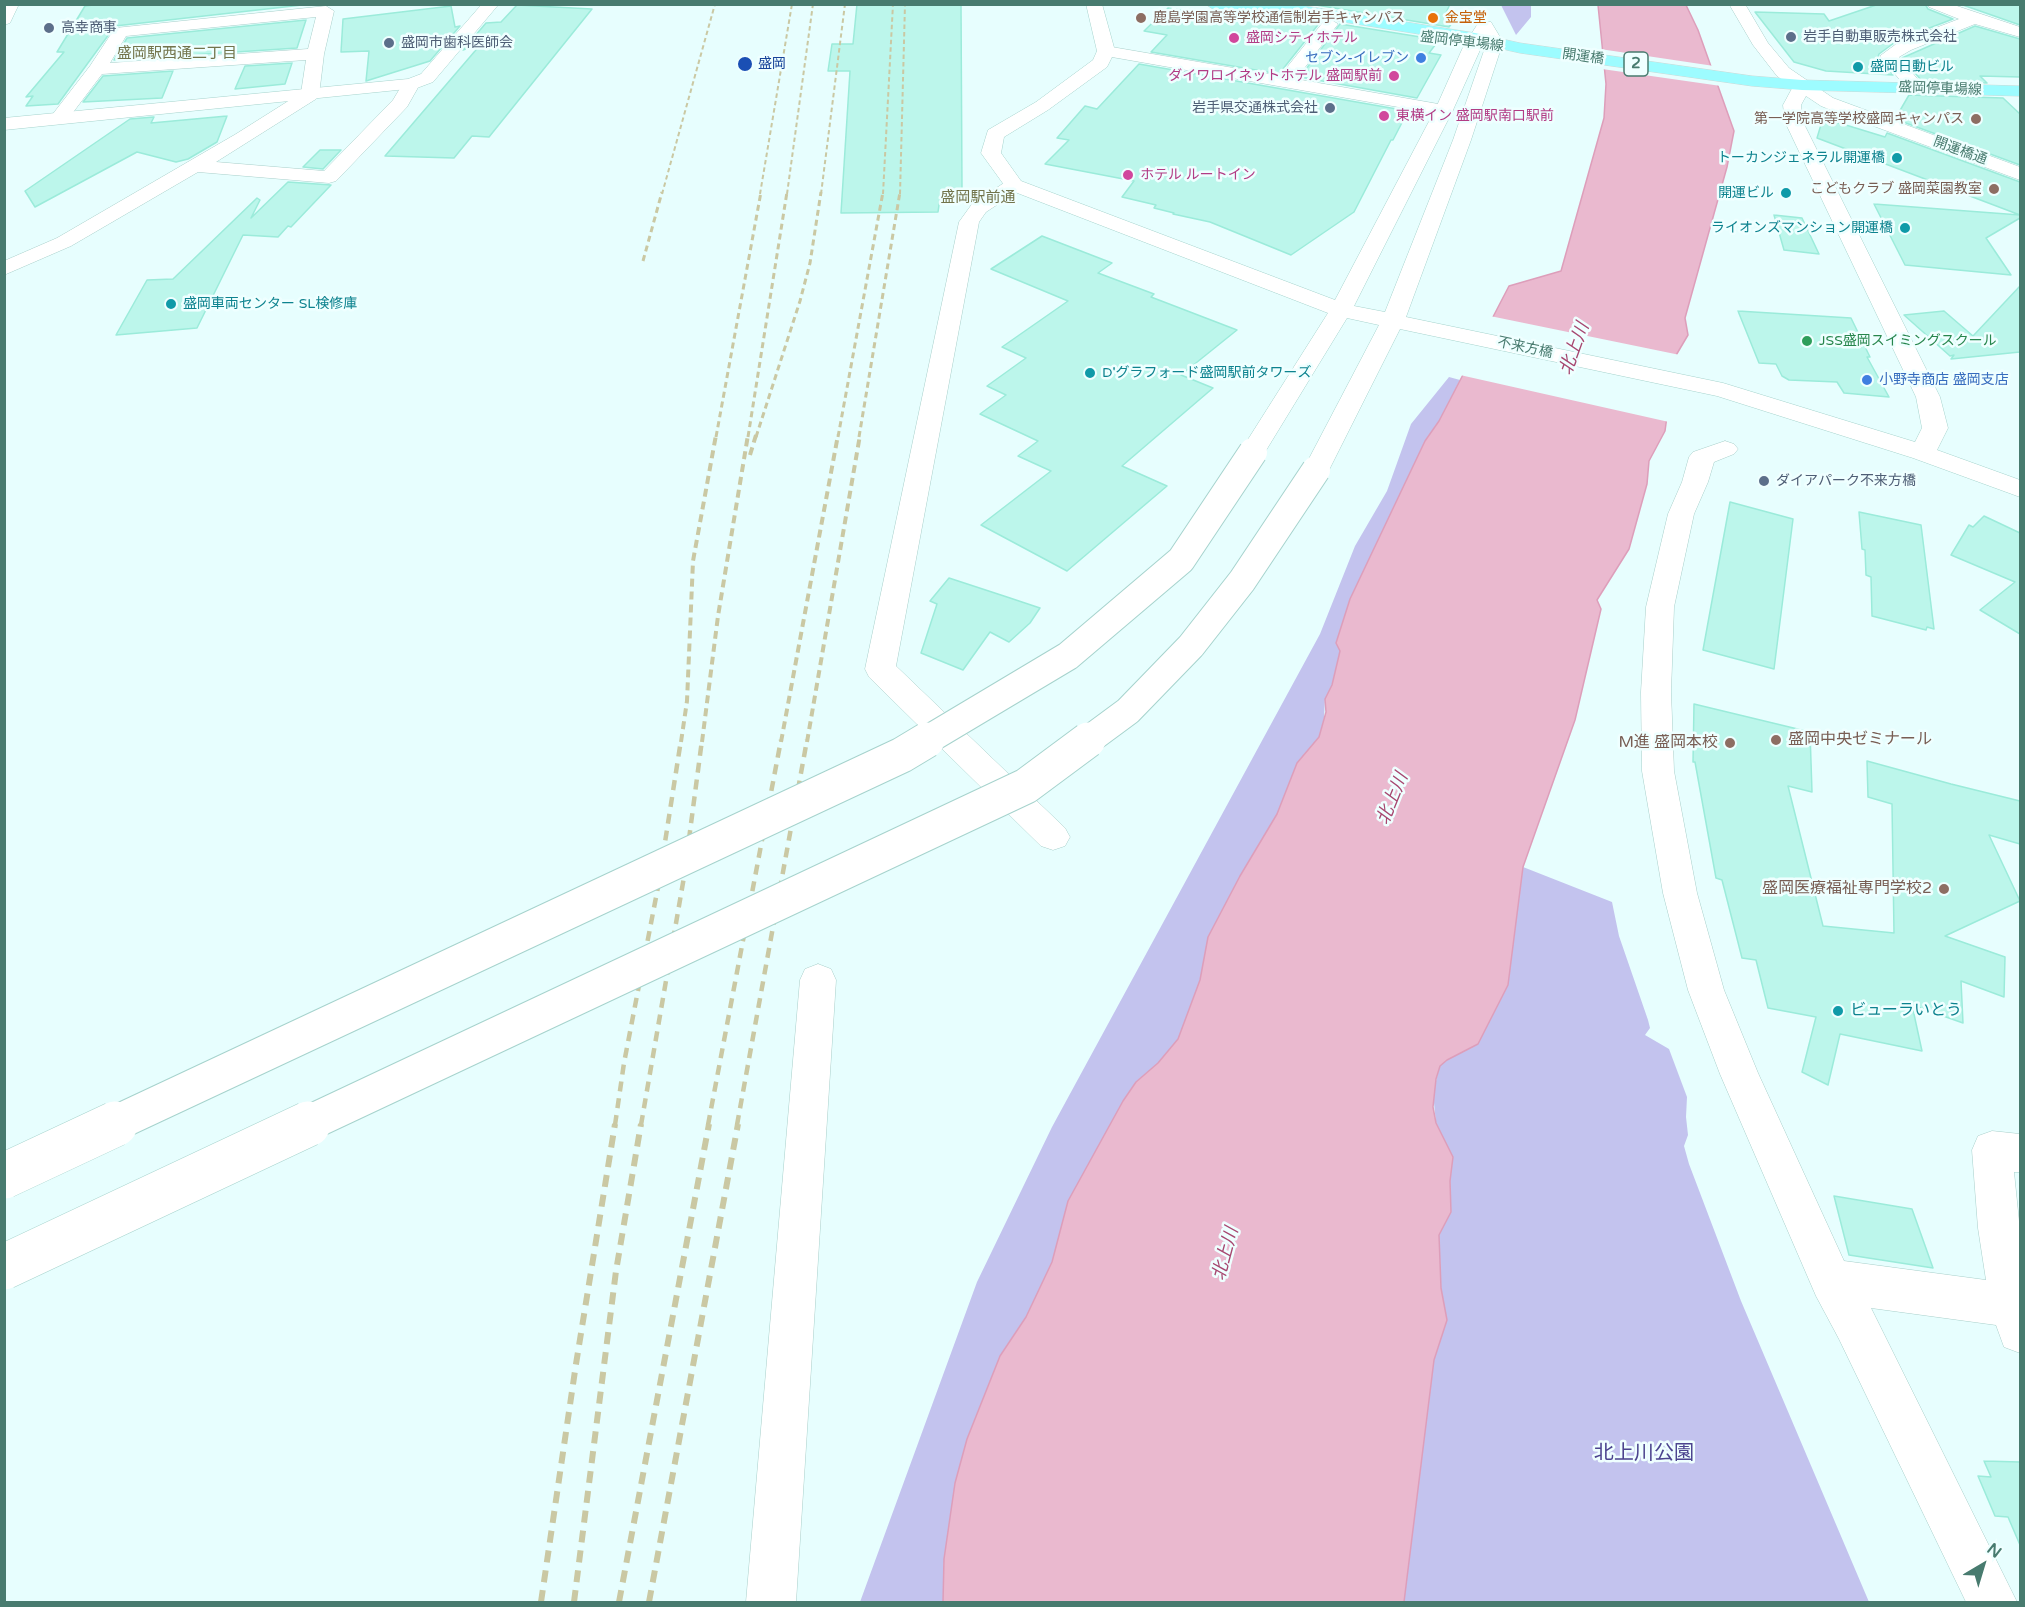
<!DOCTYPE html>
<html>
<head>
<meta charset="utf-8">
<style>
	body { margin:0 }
	#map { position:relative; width:2025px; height:1607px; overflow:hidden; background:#e7fefe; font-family:"Varela Round",sans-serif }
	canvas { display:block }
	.frame { position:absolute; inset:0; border:6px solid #487b6f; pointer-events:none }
	.north { position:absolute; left:1953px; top:1535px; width:60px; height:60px; -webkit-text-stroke:4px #efffff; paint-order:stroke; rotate:38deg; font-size:16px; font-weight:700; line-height:24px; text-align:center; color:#487b6f }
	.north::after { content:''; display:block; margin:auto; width:21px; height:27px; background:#487b6f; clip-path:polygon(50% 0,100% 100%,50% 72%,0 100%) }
</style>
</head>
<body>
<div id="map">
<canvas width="2025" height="1607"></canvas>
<div class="frame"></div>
<div class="north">N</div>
</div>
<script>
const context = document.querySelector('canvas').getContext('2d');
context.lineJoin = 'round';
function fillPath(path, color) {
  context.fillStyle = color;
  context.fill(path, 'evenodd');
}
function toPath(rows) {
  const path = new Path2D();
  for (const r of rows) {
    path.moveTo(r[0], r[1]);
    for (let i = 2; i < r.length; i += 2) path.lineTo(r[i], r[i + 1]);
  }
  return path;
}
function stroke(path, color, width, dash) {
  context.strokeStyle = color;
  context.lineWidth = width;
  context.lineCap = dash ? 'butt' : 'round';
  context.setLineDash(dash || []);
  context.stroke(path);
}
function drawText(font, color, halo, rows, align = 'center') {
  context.font = font + ' "Varela Round","Noto Sans JP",sans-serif';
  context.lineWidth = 5;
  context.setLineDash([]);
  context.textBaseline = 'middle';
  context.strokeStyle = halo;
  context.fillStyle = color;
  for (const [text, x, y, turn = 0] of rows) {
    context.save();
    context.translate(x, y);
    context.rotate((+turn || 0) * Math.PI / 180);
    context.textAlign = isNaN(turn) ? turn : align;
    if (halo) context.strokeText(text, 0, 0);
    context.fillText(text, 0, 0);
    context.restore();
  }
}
const green = toPath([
	[1501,5,1531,5,1531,17,1516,35],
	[1449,377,1460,380,1439,421,1425,441,1350,599,1336,643,1340,651,1332,685,1325,699,1324,718,1319,737,1297,763,1277,814,1240,876,1208,937,1200,980,1178,1040,1158,1063,1136,1082,1123,1101,1069,1201,1052,1262,1026,1317,1000,1356,967,1439,955,1483,944,1559,943,1602,860,1602,977,1282,1052,1127,1320,634,1355,546,1387,491,1411,424],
	[1523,867,1612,902,1619,936,1648,1020,1650,1028,1645,1035,1669,1049,1687,1097,1686,1117,1688,1135,1684,1146,1689,1164,1741,1301,1869,1602,1404,1602,1434,1360,1447,1320,1441,1288,1439,1235,1451,1212,1450,1181,1453,1157,1436,1123,1433,1093,1440,1065,1447,1060,1478,1044,1508,985]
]);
const water = toPath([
	[1598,5,1686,5,1698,30,1734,131,1727,167,1685,318,1688,335,1675,357,1665,431,1649,461,1647,484,1629,549,1597,600,1601,609,1575,720,1523,867,1508,985,1478,1044,1447,1060,1440,1066,1436,1079,1433,1107,1436,1123,1453,1157,1450,1181,1451,1212,1439,1235,1441,1288,1447,1320,1434,1360,1404,1602,943,1602,944,1559,955,1483,967,1439,1000,1356,1026,1317,1052,1262,1068,1201,1123,1101,1136,1082,1158,1063,1178,1039,1200,980,1208,937,1240,876,1277,814,1297,763,1319,737,1326,712,1325,699,1332,685,1340,651,1336,643,1350,599,1425,441,1439,421,1509,286,1561,271,1604,118,1606,84,1598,5]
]);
const pier = toPath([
	[1600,49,1714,66,1721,86,1602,69],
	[1490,316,1680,355,1669,422,1460,375]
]);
const building = toPath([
	[102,4,311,4,115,26,58,104,26,106,33,96,26,97,64,52,57,52,85,6,102,4],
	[857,4,961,4,962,190,941,191,938,212,841,213,850,71,828,71,832,44,853,44,857,4],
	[1310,4,1450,4,1446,13,1458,15,1449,27,1310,4],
	[1879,4,1925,4,1928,9,1953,19,1898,40,1879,54,1878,57,1893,75,1826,71,1794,62,1755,12,1824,14,1829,21,1879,4],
	[1960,4,2020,4,2020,25,1960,4],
	[517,5,592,9,489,137,472,136,454,158,385,156,481,44,463,50,486,23,501,22,517,5],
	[451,6,455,27,460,26,430,61,366,81,369,51,341,52,343,19,451,6],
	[1168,8,1242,21,1243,16,1282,23,1289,20,1291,16,1321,21,1279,74,1151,52,1167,35,1144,31,1168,8],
	[306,20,297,48,114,60,127,38,306,20],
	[1340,24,1439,40,1429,53,1441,55,1417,98,1300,77,1340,24],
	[1975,26,2020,39,2020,77,1980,76,1987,83,1922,81,1902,58,1975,26],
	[292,63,285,84,235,89,245,66,292,63],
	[1139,64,1408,111,1393,140,1391,140,1354,212,1291,255,1210,222,1173,214,1174,213,1154,208,1156,205,1122,197,1134,181,1045,164,1069,140,1057,138,1085,106,1097,109,1139,64],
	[173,71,162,98,83,102,103,76,173,71],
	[1909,95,2003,98,2020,114,2020,165,1895,119,1909,95],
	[227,116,217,142,188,159,176,162,137,152,35,207,25,191,130,119,154,117,151,123,227,116],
	[1823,118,1885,137,1887,133,2020,182,2020,215,1817,138,1823,118],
	[320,150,341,150,323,169,303,167,320,150],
	[288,182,331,185,291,227,288,226,278,237,243,235,197,328,116,335,147,280,173,279,257,198,260,200,251,218,288,182],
	[1874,204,2020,215,2020,218,1986,238,2011,275,1905,265,1874,204],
	[1774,215,1802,218,1819,254,1784,250,1774,215],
	[1042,236,1112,263,1098,273,1154,294,1151,297,1237,330,1181,375,1213,388,1122,466,1167,486,1067,571,981,525,1051,471,1018,456,1038,441,980,414,1006,395,987,386,1026,358,1002,347,1068,301,991,269,1042,236],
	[2020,286,2020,352,1951,359,1954,355,1950,356,1904,315,1944,311,1973,336,2020,286],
	[1738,311,1851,318,1870,357,1867,357,1889,397,1844,393,1837,382,1789,380,1782,376,1776,364,1759,363,1738,311],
	[1730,502,1793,519,1774,669,1703,650,1730,502],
	[1859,512,1921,525,1934,629,1927,627,1926,630,1872,616,1871,577,1866,575,1865,550,1862,549,1859,512],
	[1984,516,2020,533,2020,634,1980,610,2015,582,1951,555,1969,525,1973,527,1984,516],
	[949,578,1007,597,1040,608,1030,623,1009,642,990,632,963,670,921,653,937,604,930,601,949,578],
	[1694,704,1810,732,1812,792,1788,786,1823,926,1894,933,1892,804,1868,797,1867,761,1951,784,2020,801,2020,844,1989,835,2020,901,1945,936,2005,957,2004,997,1961,981,1963,1023,1912,1005,1922,1051,1840,1034,1828,1085,1802,1072,1816,1017,1768,1008,1756,960,1742,958,1722,880,1716,878,1695,762,1693,762,1694,704],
	[1834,1196,1912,1209,1933,1268,1849,1255,1834,1196],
	[1984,1461,2020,1462,2020,1545,2008,1517,1995,1516,1978,1476,1991,1477,1984,1461]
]);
const street = toPath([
	[1729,4,1745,4,1768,43,1789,68,1808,81,1811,85,1808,89,1796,89,1777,76,1753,45,1729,4],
	[1927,4,1951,4,2020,27,2020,37,1975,24,1911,50,1899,57,1925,88,1922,92,1916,93,1910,92,1880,56,1899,42,1959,19,1929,7,1927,4],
	[326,6,334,11,324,54,319,95,316,99,216,162,324,171,393,100,405,80,417,80,420,84,407,107,336,181,329,183,198,172,71,246,4,275,4,261,57,238,236,134,301,93,306,60,102,74,65,123,51,123,49,119,90,66,115,28,326,6],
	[316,17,308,49,110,63,126,36,316,17],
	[1330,19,1338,24,1296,79,1444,105,1450,106,1453,110,1450,114,1444,115,1106,56,1100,55,1097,51,1100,47,1106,46,1280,76,1324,21,1330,19],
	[1014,179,1021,181,1024,185,1021,189,986,212,979,222,896,666,1065,828,1070,837,1065,846,1053,850,1041,846,869,677,865,669,959,222,972,204,1007,181,1014,179],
	[1725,441,1734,444,1738,449,1734,454,1714,462,1708,482,1694,514,1674,607,1671,692,1674,771,1697,893,1724,990,1758,1073,1844,1261,1986,1280,1978,1228,1972,1150,1978,1136,1992,1131,2020,1134,2020,1172,2014,1172,2020,1231,2020,1353,2004,1347,1996,1325,1871,1308,2017,1602,1966,1602,1839,1339,1816,1296,1720,1074,1688,990,1663,893,1642,771,1641,692,1646,607,1668,514,1682,482,1689,457,1693,452,1725,441],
	[818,964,831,969,836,980,796,1602,746,1602,800,980,805,969,818,964]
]);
const secondary = toPath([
	[4,4,19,4,10,23,4,25,4,4],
	[482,4,499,4,433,82,417,88,4,130,4,118,408,79,421,74,482,4],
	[1086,4,1102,4,1115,51,1107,67,1048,110,1004,137,1001,153,1021,181,1335,300,1435,110,1464,45,1479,22,1491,22,1503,42,1471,140,1406,317,1723,383,1915,442,1922,428,1916,397,1785,122,1783,105,1796,81,1808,81,1833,98,2020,167,2020,180,1841,114,1821,106,1806,96,1801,105,1803,122,1940,397,1948,428,1937,450,2020,480,2020,497,1913,458,1717,396,1400,329,1329,470,1325,476,1316,478,1307,476,1303,470,1379,325,1347,318,1262,457,1253,460,1244,457,1240,452,1328,313,1007,189,981,153,988,130,1036,102,1093,60,1097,51,1086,4],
	[1485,39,1487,42,1453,140,1385,312,1354,306,1453,110,1485,39]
]);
const primary = toPath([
	[1205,4,1292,4,1475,33,1520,43,1752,76,1802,80,2020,86,2020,96,1802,90,1752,86,1520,53,1475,43,1287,13,1289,16,1287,19,1281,21,1213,9,1205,4]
]);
const railFar4 = toPath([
	[662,194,715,4],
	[760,194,792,4],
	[787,194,813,4],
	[821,194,845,4],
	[883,194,893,4],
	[900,194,905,4]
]);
const railFar3 = toPath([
	[643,261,662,192],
	[716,437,761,192],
	[748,437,787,192],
	[756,437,800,301,810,263,821,192],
	[838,437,883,192],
	[859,437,900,192]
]);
const railFar2 = toPath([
	[750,455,756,435],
	[681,742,687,701,693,561,716,435],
	[702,742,718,616,748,435],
	[781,742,838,435],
	[807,742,860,435]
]);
const railFar1 = toPath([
	[615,1125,624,1063,658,887,681,740],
	[641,1125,684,877,702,740],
	[708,1125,781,740],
	[737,1125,807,740]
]);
const rail = toPath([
	[541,1602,576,1364,615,1124],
	[574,1602,616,1271,641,1124],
	[619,1602,709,1124],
	[649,1602,738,1124]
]);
const secondaryBridgeFar2 = toPath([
	[924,742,1068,656,1181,560,1253,452],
	[1086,742,1128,711,1191,646,1242,581,1316,470]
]);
const secondaryBridgeFar1 = toPath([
	[112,1125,902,755,927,740],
	[305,1125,1026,786,1088,740]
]);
const secondaryBridge = toPath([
	[4,1176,115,1124],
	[4,1267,308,1124]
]);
const markers = [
	[1141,18,6,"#8d6e63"],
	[1433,18,6,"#e8710a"],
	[49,28,6,"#5c6f8a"],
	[1791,37,6,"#5c6f8a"],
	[1234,38,6,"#d1479c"],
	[389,43,6,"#5c6f8a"],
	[1421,58,6,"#3f7fe0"],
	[745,64,8,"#1a4fb4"],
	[1858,67,6,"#0f9aa8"],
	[1394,76,6,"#d1479c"],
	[1330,108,6,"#5c6f8a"],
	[1384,116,6,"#d1479c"],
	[1976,119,6,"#8d6e63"],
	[1897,158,6,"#0f9aa8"],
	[1128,175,6,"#d1479c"],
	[1994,189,6,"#8d6e63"],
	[1786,193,6,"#0f9aa8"],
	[1905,228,6,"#0f9aa8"],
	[171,304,6,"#0f9aa8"],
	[1807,341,6,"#2e9e5b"],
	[1090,373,6,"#0f9aa8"],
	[1867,380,6,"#3f7fe0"],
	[1764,481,6,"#5c6f8a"],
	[1776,740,6,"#8d6e63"],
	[1730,743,6,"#8d6e63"],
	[1944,889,6,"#8d6e63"],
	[1838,1011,6,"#0f9aa8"]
];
const farEducationnames = [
	["鹿島学園高等学校通信制岩手キャンパス",1153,18,"left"],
	["第一学院高等学校盛岡キャンパス",1964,119],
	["こどもクラブ 盛岡菜園教室",1982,189]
];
const farFoodnames = [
	["金宝堂",1445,18]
];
const farServicenames = [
	["高幸商事",61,28],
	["岩手自動車販売株式会社",1803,37],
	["盛岡市歯科医師会",401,43],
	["岩手県交通株式会社",1318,108,"right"],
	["ダイアパーク不来方橋",1776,481]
];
const farHotelnames = [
	["盛岡シティホテル",1246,38],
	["ダイワロイネットホテル 盛岡駅前",1382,76,"right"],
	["東横イン 盛岡駅南口駅前",1396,116],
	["ホテル ルートイン",1140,175]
];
const farStreetnames = [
	["盛岡停車場線",1462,42,7],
	["開運橋",1583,57,8],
	["盛岡停車場線",1940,89,2],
	["開運橋通",1960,151,20],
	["不来方橋",1525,348,12]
];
const farShopnames = [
	["セブン-イレブン",1409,58],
	["小野寺商店 盛岡支店",1879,380,"left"]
];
const farTransitnames = [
	["盛岡",758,64]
];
const farCulturenames = [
	["盛岡日動ビル",1870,67],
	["トーカンジェネラル開運橋",1885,158,"right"],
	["開運ビル",1774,193,"right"],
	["ライオンズマンション開運橋",1893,228,"right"],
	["盛岡車両センター SL検修庫",183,304],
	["D'グラフォード盛岡駅前タワーズ",1102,373]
];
const farLeisurenames = [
	["JSS盛岡スイミングスクール",1819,341]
];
const farNeighbourhoodnames = [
	["盛岡駅西通二丁目",177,54],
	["盛岡駅前通",978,198]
];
const shields = [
	[1636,64,24]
];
const shieldNames = [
	["2",1636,64]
];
const educationNames = [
	["盛岡中央ゼミナール",1788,740,"left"],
	["M進 盛岡本校",1718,743],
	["盛岡医療福祉専門学校2",1932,889]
];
const cultureNames = [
	["ビューラいとう",1850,1011]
];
const waterNames = [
	["北上川",1575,349,-70],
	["北上川",1393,799,-68],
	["北上川",1226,1254,-75]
];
const nearParknames = [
	["北上川公園",1644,1454]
];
fillPath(green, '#c3c3ee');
fillPath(water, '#eab9cf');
stroke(water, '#dd9eba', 1.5);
fillPath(pier, '#e7fefe');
fillPath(building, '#bcf6eb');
stroke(building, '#9bebda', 1.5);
stroke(street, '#a8cfca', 1);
stroke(secondary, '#a6d3cd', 1);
stroke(primary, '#ccdad7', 1);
fillPath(street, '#fff');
fillPath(secondary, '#fff');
fillPath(primary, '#9dfcff');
stroke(railFar4, '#cac8a3', 2, [4.5, 3]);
stroke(railFar3, '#cac8a3', 3, [6, 4]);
stroke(railFar2, '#cac8a3', 4, [8, 5]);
stroke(railFar1, '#cac8a3', 4.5, [10, 7]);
stroke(rail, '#cac8a3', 6, [12, 8]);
stroke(secondaryBridgeFar2, '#a6d3cd', 30, []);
stroke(secondaryBridgeFar1, '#a6d3cd', 37, []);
stroke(secondaryBridge, '#a6d3cd', 46, []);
stroke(secondaryBridgeFar2, '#fff', 28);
stroke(secondaryBridgeFar1, '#fff', 35);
stroke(secondaryBridge, '#fff', 45);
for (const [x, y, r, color] of markers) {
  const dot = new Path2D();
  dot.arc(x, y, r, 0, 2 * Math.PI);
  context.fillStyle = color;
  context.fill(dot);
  stroke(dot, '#efffff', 2);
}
drawText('14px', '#785e54', '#efffff', farEducationnames, 'right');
drawText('14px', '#c56008', '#efffff', farFoodnames, 'left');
drawText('14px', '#4e5e75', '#efffff', farServicenames, 'left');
drawText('14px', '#b23c85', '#efffff', farHotelnames, 'left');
drawText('14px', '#487b6f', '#efffff', farStreetnames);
drawText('14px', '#366cbe', '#efffff', farShopnames, 'right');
drawText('14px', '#164399', '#efffff', farTransitnames, 'left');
drawText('14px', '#0d838f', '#efffff', farCulturenames, 'left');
drawText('14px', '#27864d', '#efffff', farLeisurenames, 'left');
drawText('15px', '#72744b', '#efffff', farNeighbourhoodnames);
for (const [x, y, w] of shields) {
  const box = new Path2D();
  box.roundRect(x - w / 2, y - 12, w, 24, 4.5);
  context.fillStyle = '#efffff';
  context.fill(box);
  stroke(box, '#487b6f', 1.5);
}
drawText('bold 15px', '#487b6f', null, shieldNames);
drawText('16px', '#785e54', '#efffff', educationNames, 'right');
drawText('16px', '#0d838f', '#efffff', cultureNames, 'left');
drawText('italic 18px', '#a74770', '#efffff', waterNames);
drawText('20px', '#4c448f', '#efffff', nearParknames);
</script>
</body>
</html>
